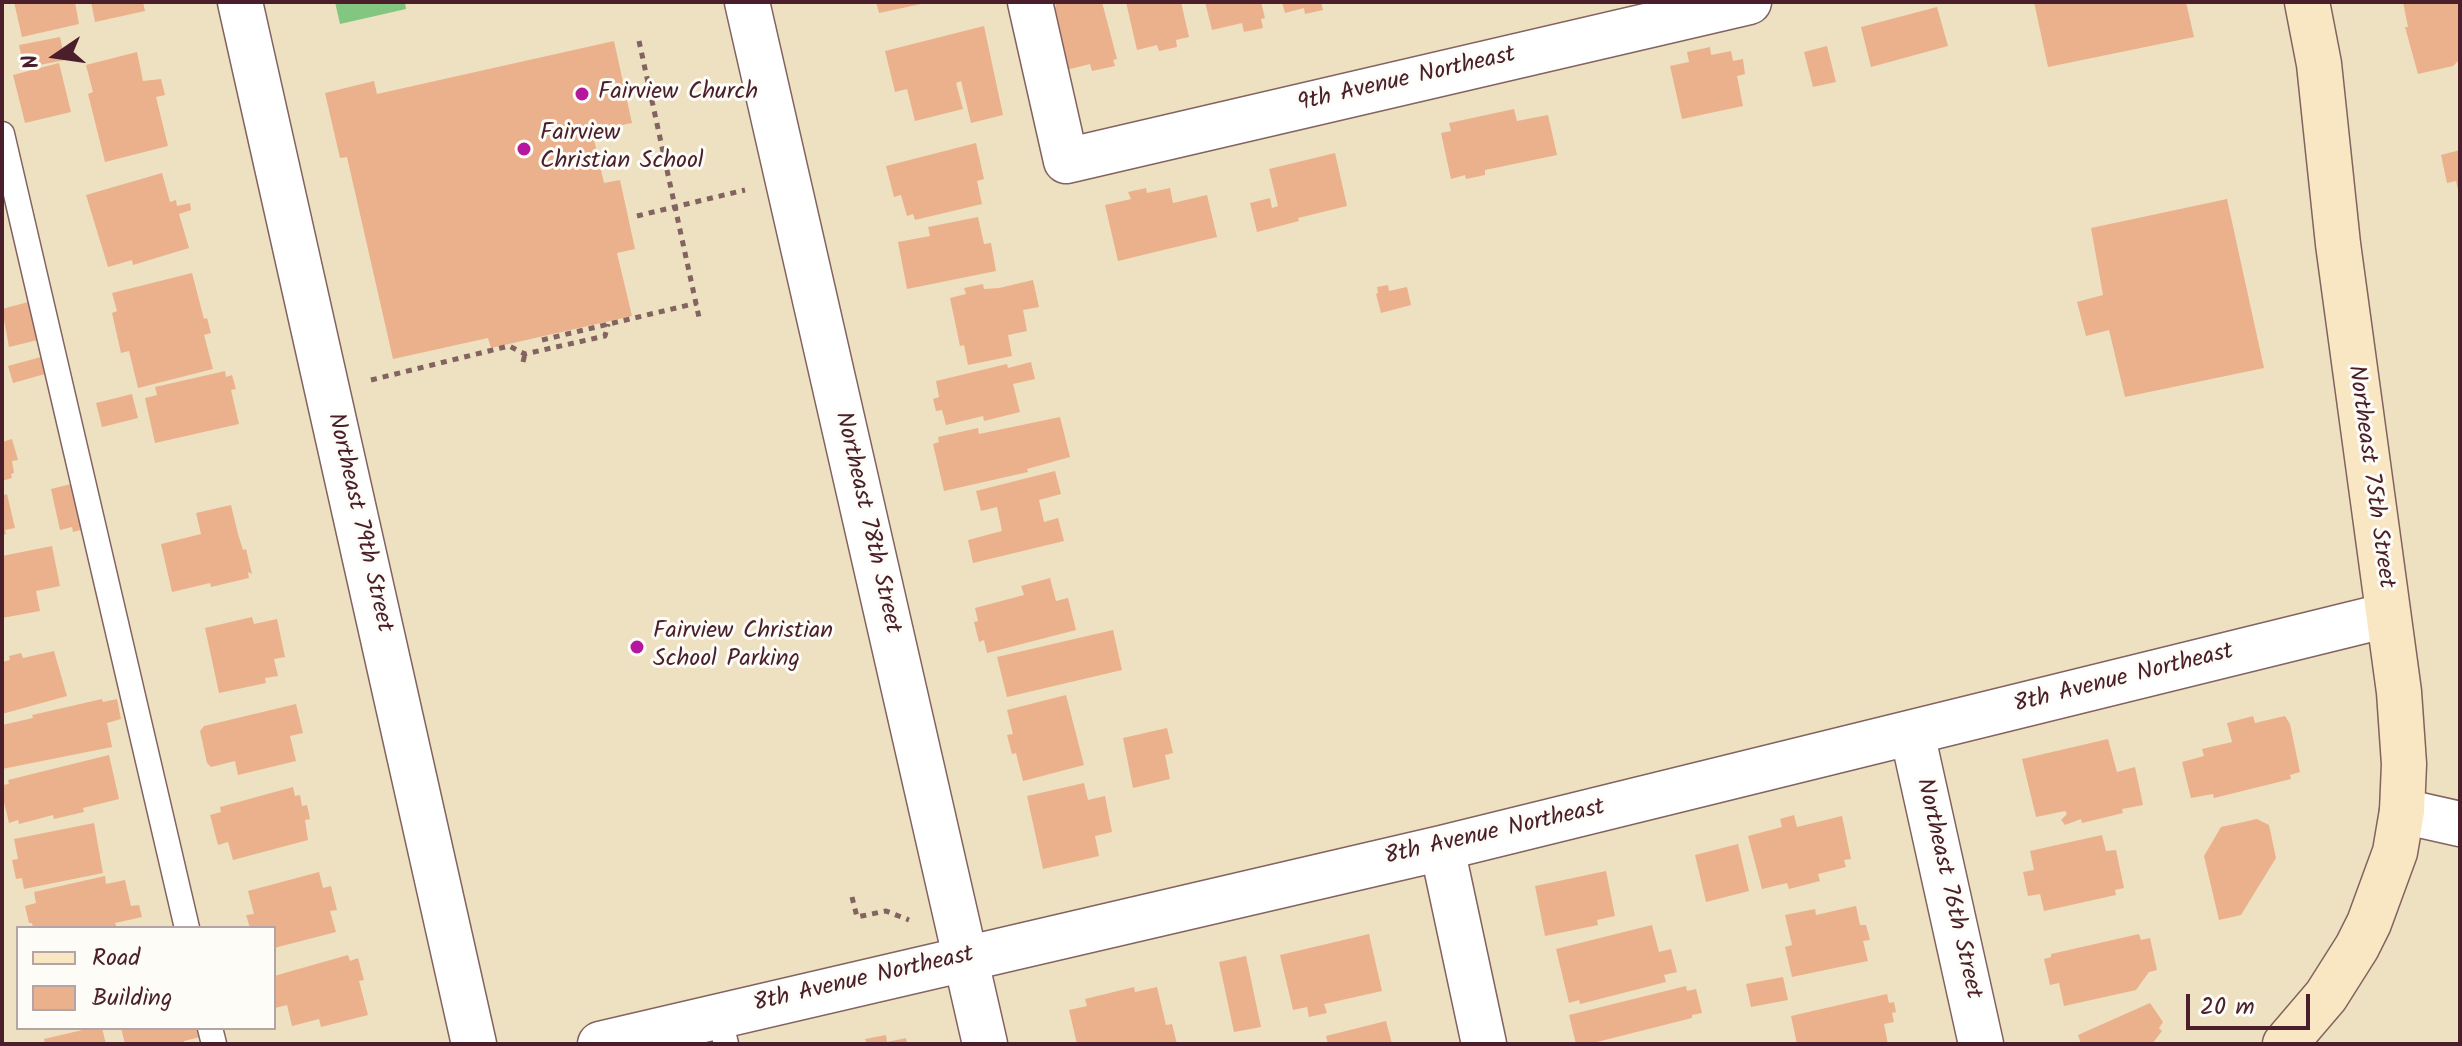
<!DOCTYPE html>
<html>
<head>
<meta charset="utf-8">
<style>
	body { margin:0 }
	#map { position:relative; width:2462px; height:1046px; overflow:hidden; background:#ede1c1; font-family:Kalam,sans-serif }
	canvas { display:block }
	.frame { position:absolute; inset:0; border:4px solid #4a1f2b; pointer-events:none }
	.legend { position:absolute; left:16px; top:926px; width:260px; height:104px; box-sizing:border-box; background:#fdfcf7; border:2px solid #b5a4a5; margin:0; padding:10px 14px; list-style:none; font-size:24px; color:#4a1f2b }
	.legend li { display:flex; align-items:center; gap:16px; height:40px }
	.legend b { width:40px; border:2px solid #b5a4a5 }
	.north { position:absolute; left:16px; top:16px; width:80px; height:80px; -webkit-text-stroke:6px #fdfcf7; paint-order:stroke; rotate:257deg; font-size:22px; font-weight:700; line-height:32px; text-align:center; color:#4a1f2b }
	.north::after { content:''; display:block; margin:auto; width:28px; height:36px; background:#4a1f2b; clip-path:polygon(50% 0,100% 100%,50% 72%,0 100%) }
	.scale { position:absolute; left:2186px; top:994px; width:124px; height:36px; box-sizing:border-box; border:4px solid #4a1f2b; border-top:0; padding-left:10px; font-size:24px; line-height:28px; white-space:nowrap; color:#4a1f2b; -webkit-text-stroke:6px #fdfcf7; paint-order:stroke }
</style>
</head>
<body>
<div id="map">
<canvas width="2462" height="1046"></canvas>
<div class="frame"></div>
<ul class="legend">
<li><b style="height:10px;background:#f9e7c3"></b>Road</li>
<li><b style="height:22px;background:#ebb18d"></b>Building</li>
</ul>
<div class="north">N</div>
<div class="scale">20 m</div>
</div>
<script>
const context = document.querySelector('canvas').getContext('2d');
context.lineJoin = 'round';
function fillPath(path, color) {
  context.fillStyle = color;
  context.fill(path, 'evenodd');
}
function toPath(rows) {
  const path = new Path2D();
  for (const r of rows) {
    path.moveTo(r[0], r[1]);
    for (let i = 2; i < r.length; i += 2) path.lineTo(r[i], r[i + 1]);
  }
  return path;
}
function stroke(path, color, width, dash) {
  context.strokeStyle = color;
  context.lineWidth = width;
  context.lineCap = dash ? 'butt' : 'round';
  context.setLineDash(dash || []);
  context.stroke(path);
}
function drawText(font, color, halo, rows, align = 'center') {
  context.font = font + ' Kalam,sans-serif';
  context.lineWidth = 6;
  context.setLineDash([]);
  context.textBaseline = 'middle';
  context.strokeStyle = halo;
  context.fillStyle = color;
  for (const [text, x, y, turn = 0] of rows) {
    context.save();
    context.translate(x, y);
    context.rotate((+turn || 0) * Math.PI / 180);
    context.textAlign = isNaN(turn) ? turn : align;
    if (halo) context.strokeText(text, 0, 0);
    context.fillText(text, 0, 0);
    context.restore();
  }
}
const green = toPath([
	[335,2,405,2,406,9,340,24]
]);
const building = toPath([
	[14,2,75,2,79,24,22,37],
	[91,2,143,2,145,11,95,22],
	[876,2,925,2,926,3,879,13],
	[1055,2,1102,2,1117,59,1113,60,1115,66,1092,71,1090,64,1066,70,1050,9,1056,7],
	[1126,2,1181,2,1189,37,1176,40,1177,47,1159,51,1157,45,1137,50],
	[1205,2,1261,2,1265,18,1261,19,1263,28,1244,32,1242,23,1212,30],
	[1282,2,1321,2,1323,10,1305,14,1304,8,1285,13],
	[2034,2,2186,2,2194,37,2048,67],
	[2403,2,2460,2,2460,59,2453,66,2418,74,2405,27,2408,27],
	[1937,7,1948,46,1871,67,1861,27],
	[984,26,1003,115,971,123,961,81,956,83,963,109,915,121,907,89,895,92,885,51],
	[60,37,65,60,24,68,19,45],
	[614,41,632,123,592,131,604,183,620,180,635,249,617,253,632,316,491,348,488,338,393,359,347,157,340,158,325,93,374,81,377,94],
	[1827,46,1836,82,1813,87,1804,52],
	[1710,47,1711,55,1731,51,1733,61,1743,59,1745,74,1737,76,1743,106,1682,119,1670,66,1689,62,1687,52],
	[137,52,143,81,161,79,165,95,156,97,168,146,105,162,88,94,93,92,86,65],
	[59,63,71,112,25,123,13,75],
	[1514,109,1517,121,1548,115,1557,155,1485,170,1485,175,1466,179,1465,175,1451,179,1441,133,1451,131,1449,123],
	[976,143,984,179,977,181,982,204,915,220,913,214,907,216,901,195,894,197,886,166],
	[2460,150,2460,194,2459,194,2456,181,2447,183,2441,155],
	[1335,153,1347,206,1298,218,1299,221,1257,232,1250,203,1270,198,1272,208,1278,206,1269,169],
	[162,173,170,202,176,200,177,206,190,203,191,210,179,214,189,248,133,265,132,260,108,267,86,195],
	[1146,188,1147,193,1170,188,1173,203,1207,195,1217,237,1118,261,1105,205,1131,199,1128,192],
	[2227,199,2264,368,2125,397,2109,330,2086,336,2077,302,2103,295,2091,228],
	[978,217,984,244,991,243,996,271,907,289,898,242,930,236,928,227],
	[192,273,204,319,207,318,211,333,204,335,213,369,138,388,129,351,121,353,112,313,117,311,112,293],
	[1033,280,1039,307,1023,310,1027,331,1008,335,1012,356,968,365,964,345,960,346,950,298,966,294,964,288,983,284,984,289,999,288],
	[1388,285,1389,291,1407,287,1411,305,1381,313,1376,294,1378,293,1377,287],
	[32,301,42,339,9,347,2,309],
	[41,357,45,374,13,383,8,366],
	[1031,362,1035,379,1013,384,1020,412,984,421,983,416,946,425,942,410,936,411,933,399,939,397,936,381,1007,364,1008,368],
	[225,371,226,377,232,375,236,389,231,390,239,424,155,443,145,398,157,395,155,387],
	[132,394,138,418,102,427,96,403],
	[1060,417,1070,457,1027,469,1028,472,944,491,933,444,939,442,938,437,978,428,979,434],
	[12,439,18,460,12,461,14,473,11,474,12,478,2,481,2,442],
	[1055,471,1061,494,1039,500,1044,522,1058,518,1064,541,973,563,968,540,1002,531,997,507,981,511,976,491],
	[79,482,84,529,73,532,72,527,60,530,51,489],
	[7,494,15,528,5,530,6,534,2,535,2,496],
	[231,505,238,534,243,550,246,549,252,574,248,572,249,578,211,587,210,583,172,592,161,544,201,534,196,513],
	[52,546,60,586,36,591,40,611,2,618,2,556],
	[1050,578,1056,601,1068,598,1076,630,987,653,984,640,979,642,974,622,978,621,975,608,1024,595,1021,586],
	[252,617,254,624,277,619,285,657,274,659,278,676,265,678,266,683,219,693,205,628],
	[1113,630,1122,670,1007,697,997,657],
	[54,651,67,696,2,714,2,662,10,660,9,656,21,653,23,658],
	[1066,695,1084,765,1023,781,1016,753,1012,754,1007,735,1013,734,1007,710],
	[102,699,103,702,117,699,121,719,107,723,112,747,2,769,2,725,33,718,32,715],
	[296,704,303,733,290,736,296,761,238,775,235,761,211,767,207,763,200,731,204,726],
	[2253,716,2255,723,2285,716,2290,724,2300,772,2290,775,2291,779,2214,798,2213,794,2191,798,2182,762,2204,756,2202,749,2232,742,2227,723],
	[1167,728,1173,753,1165,755,1170,779,1133,788,1123,738],
	[2108,739,2117,772,2135,767,2143,805,2122,809,2123,813,2082,823,2081,819,2065,825,2061,820,2067,814,2065,811,2036,817,2022,759],
	[109,755,119,799,83,808,84,812,54,819,53,815,19,824,18,820,9,823,2,794,2,785,9,784,8,780],
	[1084,783,1088,800,1105,796,1112,832,1095,836,1099,856,1043,869,1027,796],
	[293,787,295,796,300,795,302,806,307,805,310,819,305,820,308,840,233,860,228,842,218,845,210,815,221,812,220,807],
	[1794,815,1797,827,1842,816,1851,859,1844,860,1846,867,1818,874,1820,881,1789,889,1787,883,1762,889,1748,836,1782,827,1780,819],
	[2257,819,2269,825,2276,858,2241,915,2219,920,2204,856,2221,827],
	[94,823,103,873,24,889,22,878,16,879,12,860,18,859,14,839],
	[2102,835,2106,851,2116,850,2124,888,2115,890,2116,895,2044,911,2040,894,2028,896,2023,872,2034,870,2030,851],
	[1738,844,1749,891,1706,902,1695,855],
	[1606,871,1615,916,1597,920,1598,925,1545,936,1535,886],
	[319,872,323,888,331,886,337,910,330,911,336,932,274,948,274,928,250,928,246,915,254,914,248,891],
	[105,876,106,884,125,880,131,906,139,905,142,917,115,923,117,928,33,928,32,923,29,923,25,906,36,903,34,892],
	[1856,906,1860,925,1866,925,1870,940,1863,941,1868,961,1792,977,1785,947,1792,945,1785,915,1815,909,1816,915],
	[1652,925,1659,952,1671,949,1677,972,1664,975,1666,982,1580,1004,1579,1000,1569,1003,1556,949],
	[1369,934,1382,991,1324,1004,1327,1013,1309,1017,1307,1007,1293,1010,1280,955],
	[2139,934,2141,940,2150,938,2157,970,2149,972,2136,990,2064,1006,2059,983,2050,985,2044,959,2051,957,2051,954],
	[348,955,350,961,358,958,364,980,359,981,368,1015,321,1027,319,1019,292,1026,287,1005,275,1008,274,976],
	[1246,956,1261,1027,1234,1032,1219,962],
	[1783,977,1788,1000,1751,1007,1746,984],
	[1686,986,1687,991,1696,989,1702,1013,1692,1015,1692,1018,1589,1044,1576,1044,1569,1015],
	[1134,987,1135,992,1157,987,1166,1025,1172,1024,1177,1044,1077,1044,1069,1010,1087,1006,1085,999],
	[1887,994,1889,1003,1894,1002,1896,1012,1892,1013,1894,1022,1884,1024,1888,1044,1797,1044,1791,1016],
	[2150,1003,2163,1022,2159,1028,2162,1031,2152,1044,2081,1044,2078,1035],
	[1386,1021,1392,1044,1328,1044,1326,1036],
	[91,1028,102,1028,106,1044,45,1044,44,1039],
	[121,1028,198,1028,200,1037,184,1041,184,1044,125,1044],
	[886,1035,887,1042,906,1038,907,1044,867,1044,865,1039]
]);
const path = toPath([
	[639,41,700,322],
	[637,216,745,190],
	[542,340,697,303],
	[523,362,525,354],
	[371,380,509,346,525,354,605,336,608,324],
	[852,897,857,917,886,911,909,920]
]);
const lane = toPath([
	[2,134,187,928],
	[719,1015,726,1044],
	[210,1028,214,1044]
]);
const street = toPath([
	[240,2,474,1044],
	[747,2,985,1044],
	[1030,2,1066,161,1749,2],
	[1912,733,1981,1044],
	[2402,811,2460,824],
	[1442,848,1484,1044],
	[600,1044,1442,848,2388,615]
]);
const secondary = toPath([
	[2285,1044,2326,996,2357,947,2369,923,2395,852,2402,811,2404,764,2399,692,2338,244,2319,64,2307,2]
]);
const markers = [
	[582,94,8,"#b5179e"],
	[524,149,8,"#b5179e"],
	[637,647,8,"#b5179e"]
];
const streetNames = [
	["9th Avenue Northeast",1407,81,-13],
	["Northeast 75th Street",2369,477,82],
	["Northeast 79th Street",358,523,77],
	["Northeast 78th Street",866,523,77],
	["8th Avenue Northeast",2124,680,-14],
	["8th Avenue Northeast",1495,834,-13],
	["Northeast 76th Street",1947,889,77],
	["8th Avenue Northeast",864,981,-13]
];
const poiNames = [
	["Fairview Church",598,94],
	["Fairview",540,135],
	["Christian School",540,163],
	["Fairview Christian",653,633],
	["School Parking",653,661]
];
fillPath(green, '#82c680');
fillPath(building, '#ebb18d');
stroke(lane, '#836360', 27);
stroke(street, '#836360', 47);
stroke(secondary, '#836360', 47);
stroke(path, '#836360', 5, [6, 6]);
stroke(lane, '#fff', 24);
stroke(street, '#fff', 44);
stroke(secondary, '#f9e7c3', 44);
for (const [x, y, r, color] of markers) {
  const dot = new Path2D();
  dot.arc(x, y, r, 0, 2 * Math.PI);
  context.fillStyle = color;
  context.fill(dot);
  stroke(dot, '#fdfcf7', 3);
}
drawText('24px', '#4a1f2b', '#fdfcf7', streetNames);
drawText('24px', '#4a1f2b', '#fdfcf7', poiNames, 'left');
</script>
</body>
</html>
